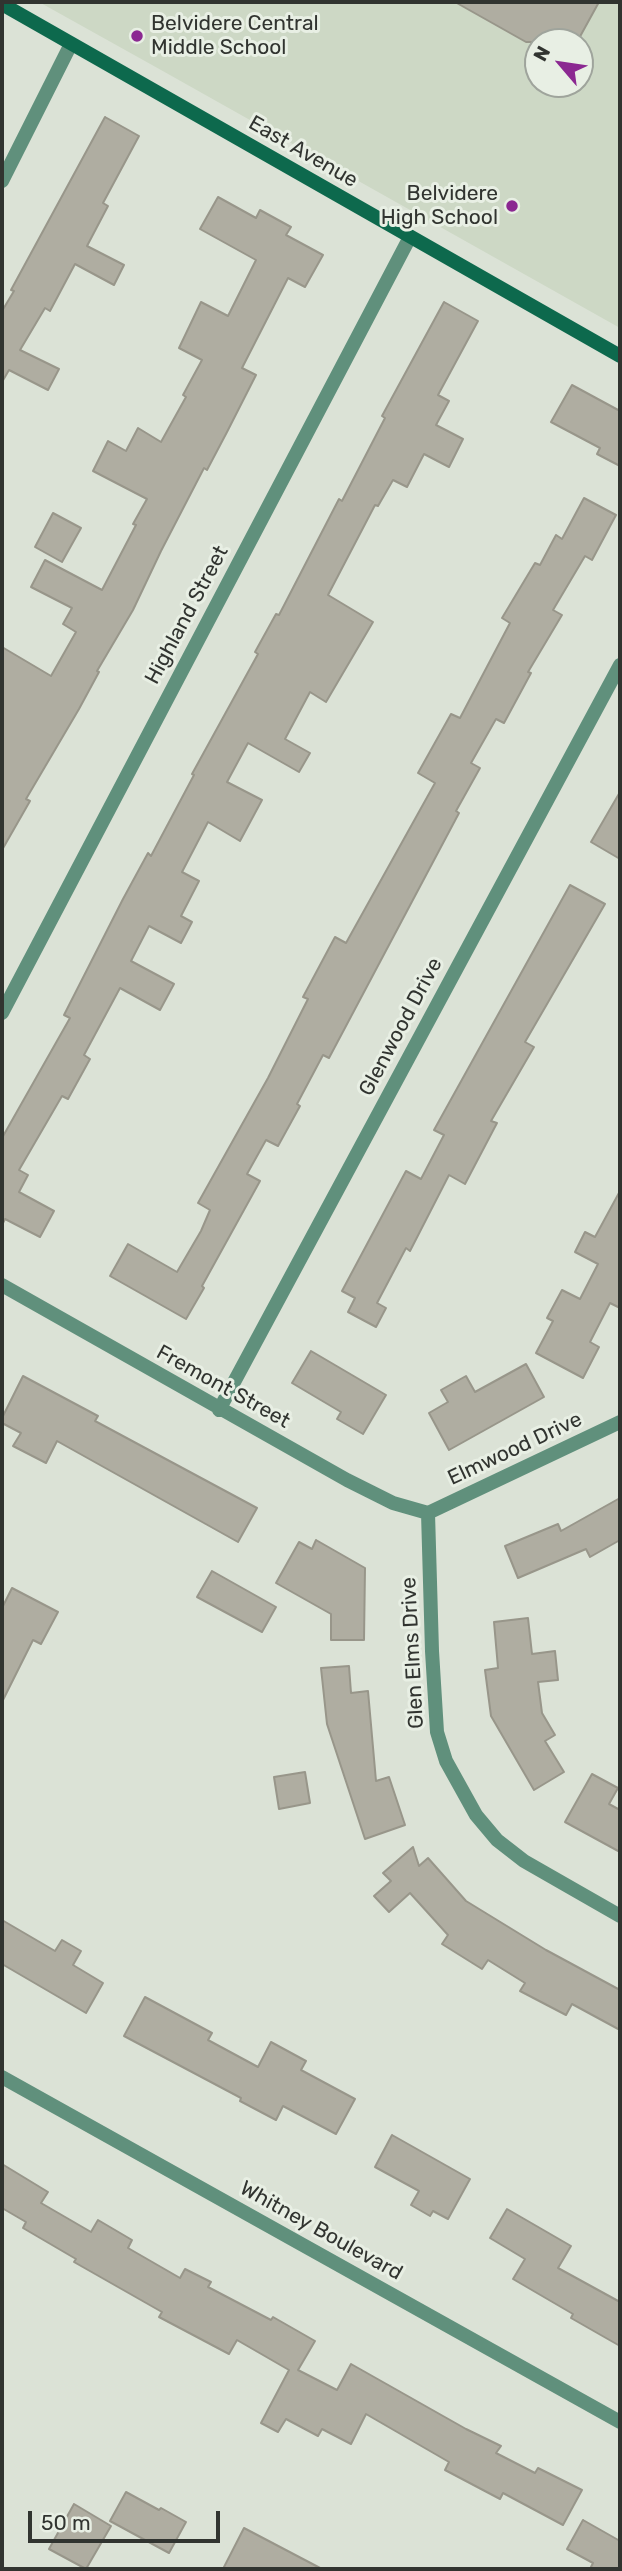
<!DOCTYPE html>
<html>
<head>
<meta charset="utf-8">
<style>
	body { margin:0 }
	#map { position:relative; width:622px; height:2571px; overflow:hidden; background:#dbe2d6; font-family:Rubik,sans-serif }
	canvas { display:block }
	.frame { position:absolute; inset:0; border:4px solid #313430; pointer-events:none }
	.north { position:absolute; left:524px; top:28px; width:70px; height:70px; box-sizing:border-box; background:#e8efe4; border:2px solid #9fa49c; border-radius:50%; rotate:299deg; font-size:19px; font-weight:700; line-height:28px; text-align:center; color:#313430 }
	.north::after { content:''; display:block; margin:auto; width:24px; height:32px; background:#8b2891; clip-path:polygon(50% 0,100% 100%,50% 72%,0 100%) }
	.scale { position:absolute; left:28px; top:2511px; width:192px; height:32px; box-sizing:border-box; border:4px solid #313430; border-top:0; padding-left:9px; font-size:21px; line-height:24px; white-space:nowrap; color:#313430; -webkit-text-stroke:5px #e8efe4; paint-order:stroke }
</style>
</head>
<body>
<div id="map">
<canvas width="622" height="2571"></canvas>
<div class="frame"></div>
<div class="north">N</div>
<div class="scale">50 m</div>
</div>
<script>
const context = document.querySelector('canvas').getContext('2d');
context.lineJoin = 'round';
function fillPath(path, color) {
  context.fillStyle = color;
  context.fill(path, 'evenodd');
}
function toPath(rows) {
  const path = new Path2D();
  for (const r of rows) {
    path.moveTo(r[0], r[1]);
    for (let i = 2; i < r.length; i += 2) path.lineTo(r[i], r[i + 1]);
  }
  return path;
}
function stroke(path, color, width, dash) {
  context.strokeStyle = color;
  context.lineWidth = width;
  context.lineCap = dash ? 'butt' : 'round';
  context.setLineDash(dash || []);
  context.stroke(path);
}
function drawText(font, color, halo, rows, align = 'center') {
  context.font = font + ' Rubik,sans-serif';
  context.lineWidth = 6;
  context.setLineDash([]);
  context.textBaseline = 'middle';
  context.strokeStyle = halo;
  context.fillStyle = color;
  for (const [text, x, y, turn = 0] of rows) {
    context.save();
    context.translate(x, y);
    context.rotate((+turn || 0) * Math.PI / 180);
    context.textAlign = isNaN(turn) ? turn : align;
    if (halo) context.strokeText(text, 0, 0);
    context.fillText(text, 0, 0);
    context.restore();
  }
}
const built = toPath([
	[39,2,620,2,620,328,161,70],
	[538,42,580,42,580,84,538,84]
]);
const building = toPath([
	[455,2,599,2,577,42,526,42,455,2],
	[105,117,139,136,103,203,108,206,87,246,124,265,114,285,75,264,50,311,45,308,20,350,59,369,48,390,9,370,2,382,2,311,14,291,11,290,105,117],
	[218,197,256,218,260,210,291,227,286,235,323,255,305,287,288,278,242,368,256,375,227,432,207,470,204,468,161,551,133,610,97,671,99,672,79,709,26,799,30,801,2,850,2,647,51,676,76,632,63,624,72,608,31,587,45,560,102,590,136,525,133,524,147,499,93,471,108,441,126,451,138,428,161,442,186,397,183,395,202,360,179,348,201,302,228,316,256,260,200,229,218,197],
	[444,302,478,321,438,395,449,401,436,425,463,439,449,467,424,454,407,487,393,480,378,506,375,505,328,595,373,622,326,702,310,692,285,739,310,753,299,772,248,743,227,782,262,800,240,841,208,822,182,872,199,881,181,916,192,922,181,943,149,926,131,961,174,984,160,1010,120,988,84,1055,90,1059,68,1099,62,1096,19,1170,28,1175,19,1192,54,1211,40,1237,5,1219,2,1225,2,1138,70,1018,64,1015,123,899,148,853,151,856,194,775,192,774,258,654,255,652,276,614,279,615,339,499,342,501,385,418,382,416,444,302],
	[572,385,620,411,620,466,597,454,600,448,551,422,572,385],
	[584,498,616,515,592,560,585,556,553,610,562,615,528,672,531,673,504,723,496,719,471,763,480,768,456,811,459,813,329,1058,323,1055,297,1104,300,1106,278,1146,266,1140,247,1174,260,1181,202,1286,204,1288,186,1319,110,1276,128,1244,177,1272,201,1231,210,1210,198,1203,268,1078,308,999,303,997,335,937,346,943,435,783,418,773,451,714,460,718,510,623,502,618,535,563,540,565,556,535,562,539,584,498],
	[53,513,81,528,62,562,35,547,53,513],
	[620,792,620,859,591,842,620,792],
	[570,885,605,904,525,1042,534,1047,491,1121,497,1123,465,1184,449,1175,410,1251,406,1248,377,1303,386,1308,376,1327,348,1312,355,1298,342,1291,406,1171,421,1179,444,1135,434,1130,570,885],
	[620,1191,620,1308,610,1303,590,1342,599,1347,583,1378,536,1353,553,1321,547,1318,562,1290,580,1299,598,1264,575,1252,585,1232,595,1237,620,1191],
	[311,1351,386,1395,363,1434,337,1419,341,1412,292,1383,311,1351],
	[526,1364,544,1397,449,1450,429,1413,448,1402,441,1390,466,1376,475,1392,526,1364],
	[23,1376,98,1416,95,1421,257,1508,238,1542,57,1441,46,1463,13,1446,21,1433,2,1423,2,1418,23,1376],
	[620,1498,620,1540,590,1557,586,1549,518,1578,505,1546,558,1524,561,1531,620,1498],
	[316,1540,365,1568,364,1640,331,1640,331,1614,276,1583,299,1542,312,1549,316,1540],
	[212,1571,276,1607,262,1632,197,1597,212,1571],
	[12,1588,58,1612,41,1644,33,1640,2,1702,2,1608,12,1588],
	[528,1618,532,1654,555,1651,558,1680,538,1682,542,1713,555,1735,545,1741,564,1772,534,1790,491,1716,485,1670,498,1668,494,1622,528,1618],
	[349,1666,351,1693,368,1691,376,1781,389,1777,405,1825,365,1839,327,1724,321,1668,349,1666],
	[305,1772,310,1803,279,1809,274,1777,305,1772],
	[592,1774,618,1788,609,1804,620,1810,620,1852,565,1822,592,1774],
	[413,1847,419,1866,428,1858,466,1901,546,1950,620,1990,620,2030,572,2004,566,2015,520,1991,525,1983,488,1960,482,1969,442,1944,448,1935,410,1893,389,1912,374,1896,391,1881,383,1873,413,1847],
	[2,1920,55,1951,62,1940,81,1951,73,1965,103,1983,86,2013,2,1964,2,1920],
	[145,1997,212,2033,208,2040,258,2067,271,2042,306,2061,301,2070,355,2099,336,2134,283,2106,276,2120,240,2101,241,2098,124,2036,145,1997],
	[392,2135,470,2179,448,2219,433,2211,430,2216,411,2205,419,2191,375,2167,392,2135],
	[2,2164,48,2192,41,2203,91,2232,98,2220,132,2240,128,2248,180,2278,185,2269,211,2282,208,2287,271,2320,273,2317,315,2341,298,2370,337,2390,351,2364,466,2429,501,2446,496,2453,535,2473,538,2468,582,2490,563,2525,503,2493,500,2499,445,2470,449,2462,366,2414,351,2444,322,2429,318,2436,286,2419,278,2432,261,2423,289,2370,237,2340,229,2354,159,2317,162,2312,74,2262,76,2259,23,2228,26,2222,2,2208,2,2164],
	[507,2209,571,2246,558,2268,620,2302,620,2346,571,2318,573,2314,513,2279,525,2259,490,2238,507,2209],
	[126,2492,159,2510,161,2508,186,2522,169,2553,110,2521,126,2492],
	[74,2504,111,2526,86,2569,49,2549,74,2504],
	[583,2520,620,2541,620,2569,590,2569,593,2563,567,2549,583,2520],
	[244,2528,322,2569,223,2569,244,2528]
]);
const street = toPath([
	[2,181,71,44],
	[2,1013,410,237],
	[2,1285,347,1480,393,1503,428,1513],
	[219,1410,620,665],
	[428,1513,432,1651,437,1732,446,1761,476,1815,497,1840,524,1861,620,1916],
	[428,1513,620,1422],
	[2,2077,620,2422]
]);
const secondary = toPath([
	[2,4,620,356]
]);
const markers = [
	[137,36,7,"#8b2891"],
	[512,206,7,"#8b2891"]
];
const poiNames = [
	["Belvidere Central",151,24],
	["Middle School",151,48],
	["Belvidere",498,194,"right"],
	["High School",498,218,"right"]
];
const streetNames = [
	["East Avenue",303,152,30],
	["Highland Street",187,615,-62],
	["Glenwood Drive",401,1027,-62],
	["Fremont Street",223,1387,29],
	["Elmwood Drive",515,1449,-25],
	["Glen Elms Drive",413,1653,-93],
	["Whitney Boulevard",321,2231,29]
];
fillPath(built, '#cdd8c5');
fillPath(building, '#afada1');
stroke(building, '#98968a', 2);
stroke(street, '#60907c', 14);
stroke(secondary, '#0d694d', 14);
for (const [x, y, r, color] of markers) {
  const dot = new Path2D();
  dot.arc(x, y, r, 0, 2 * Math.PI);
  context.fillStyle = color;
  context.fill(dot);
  stroke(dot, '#e8efe4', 2.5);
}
drawText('21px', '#313430', '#e8efe4', poiNames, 'left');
drawText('21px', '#313430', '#e8efe4', streetNames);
</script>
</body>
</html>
